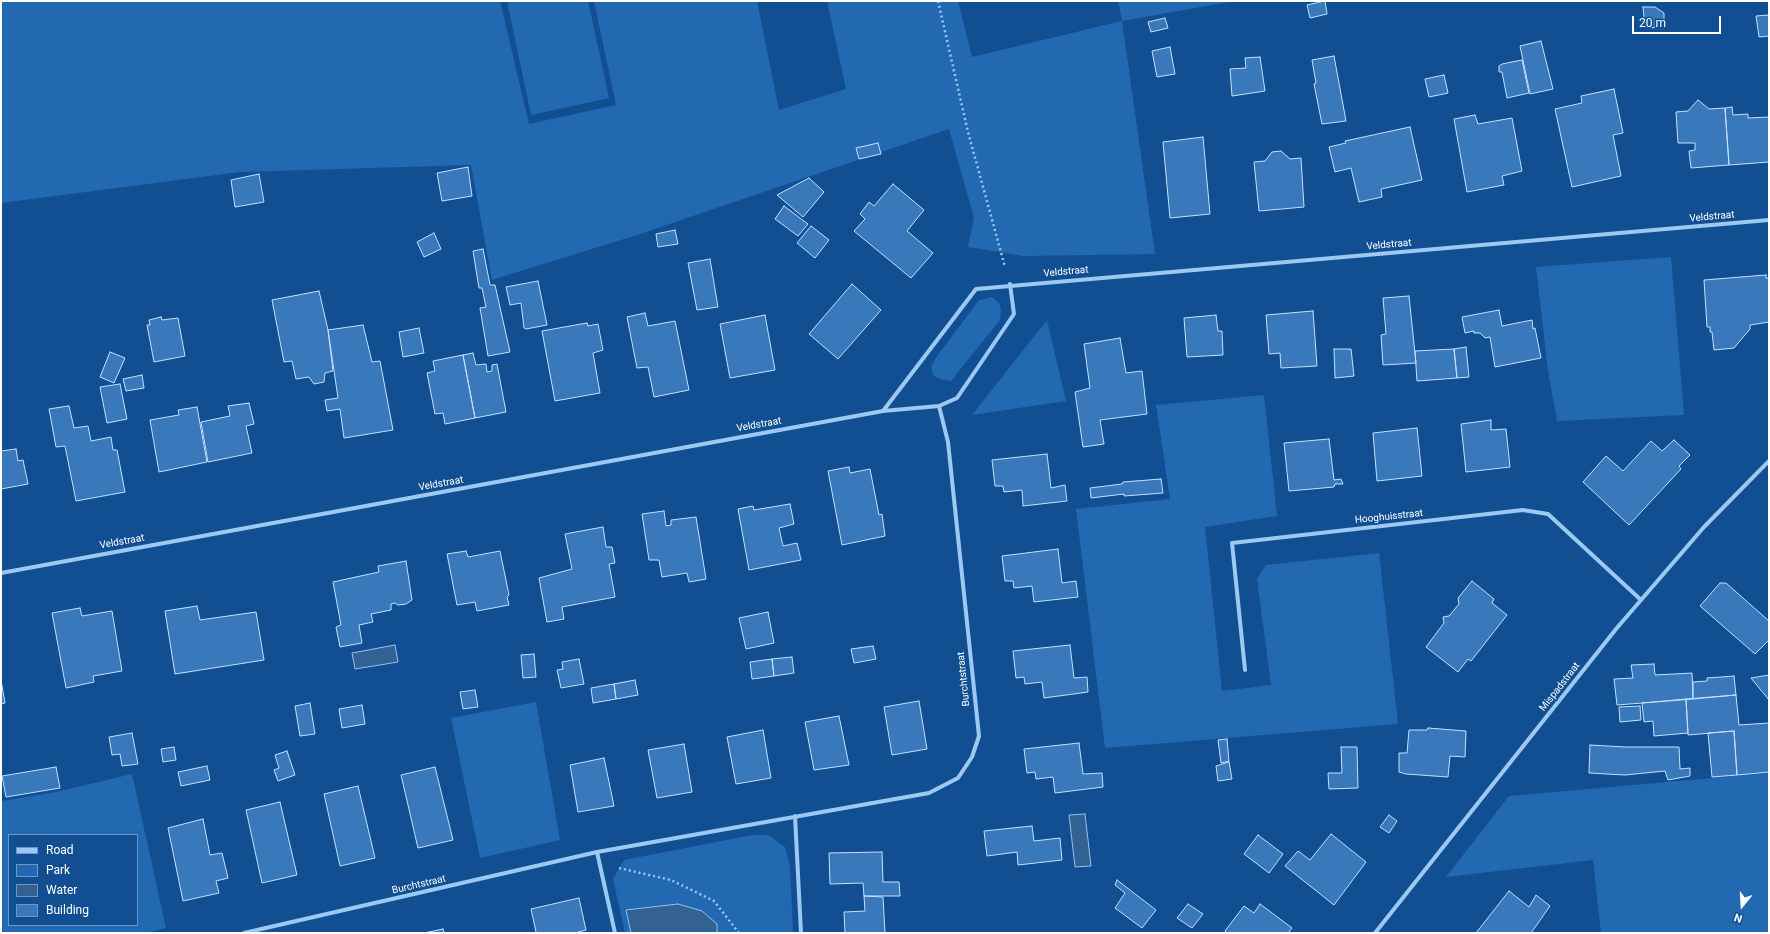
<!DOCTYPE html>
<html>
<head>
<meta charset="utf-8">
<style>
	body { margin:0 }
	#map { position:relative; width:1770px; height:934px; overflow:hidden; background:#114f92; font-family:Roboto,sans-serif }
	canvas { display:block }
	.frame { position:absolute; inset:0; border:2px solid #fff; pointer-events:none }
	.legend { position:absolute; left:8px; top:834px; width:130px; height:92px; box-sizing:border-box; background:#114f92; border:1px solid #7095be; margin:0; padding:5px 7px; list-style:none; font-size:12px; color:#fff }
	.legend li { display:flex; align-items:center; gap:8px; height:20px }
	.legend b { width:20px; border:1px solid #7095be }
	.north { position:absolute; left:1722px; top:886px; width:40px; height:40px; -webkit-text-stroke:3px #114f92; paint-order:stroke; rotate:198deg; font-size:11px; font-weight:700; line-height:16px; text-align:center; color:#fff }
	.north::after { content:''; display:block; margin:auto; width:14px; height:18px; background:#fff; clip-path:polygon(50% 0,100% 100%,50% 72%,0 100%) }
	.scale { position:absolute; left:1632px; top:16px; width:89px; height:18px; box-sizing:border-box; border:2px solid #fff; border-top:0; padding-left:5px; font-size:12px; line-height:14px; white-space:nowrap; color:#fff; -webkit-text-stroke:3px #114f92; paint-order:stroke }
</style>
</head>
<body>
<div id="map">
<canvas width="1770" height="934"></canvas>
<div class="frame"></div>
<ul class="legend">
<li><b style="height:5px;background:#9dc8f3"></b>Road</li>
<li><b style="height:11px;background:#2269b2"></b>Park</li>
<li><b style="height:11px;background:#336192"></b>Water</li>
<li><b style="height:11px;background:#3978bb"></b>Building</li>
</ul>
<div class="north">N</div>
<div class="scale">20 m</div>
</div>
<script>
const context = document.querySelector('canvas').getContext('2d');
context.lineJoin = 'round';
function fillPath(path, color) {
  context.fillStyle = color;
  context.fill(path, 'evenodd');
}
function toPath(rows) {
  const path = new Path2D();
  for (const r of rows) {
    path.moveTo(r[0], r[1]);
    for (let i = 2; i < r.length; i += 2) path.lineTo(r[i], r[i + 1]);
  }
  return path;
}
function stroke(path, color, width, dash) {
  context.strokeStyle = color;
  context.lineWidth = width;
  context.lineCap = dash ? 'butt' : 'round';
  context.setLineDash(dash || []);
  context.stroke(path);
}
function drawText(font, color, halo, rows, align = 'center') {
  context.font = font + ' Roboto,sans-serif';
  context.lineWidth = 3.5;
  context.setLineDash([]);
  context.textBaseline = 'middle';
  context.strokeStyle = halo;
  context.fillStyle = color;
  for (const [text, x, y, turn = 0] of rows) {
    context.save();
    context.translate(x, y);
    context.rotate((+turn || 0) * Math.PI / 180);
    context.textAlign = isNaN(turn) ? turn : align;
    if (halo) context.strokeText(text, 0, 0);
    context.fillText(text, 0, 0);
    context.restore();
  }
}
const green = toPath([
	[1,1,500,1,529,124,616,105,594,1,757,1,779,110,846,89,827,1,958,1,972,57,1122,21,1118,1,1235,1,1122,21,1155,254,1023,256,968,247,974,218,949,129,640,234,492,280,471,165,240,172,1,203],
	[507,1,588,1,609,98,531,115],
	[1671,257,1684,415,1557,421,1548,371,1536,267],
	[992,297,999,303,1001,311,1000,320,951,381,940,379,934,376,931,367,935,359,979,300],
	[1047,320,1066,401,972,415],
	[1264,395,1277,516,1205,527,1222,691,1271,685,1257,579,1266,565,1379,553,1398,724,1105,748,1076,509,1170,499,1156,405],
	[536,702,560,840,480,858,451,718],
	[1769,773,1769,933,1601,933,1593,860,1446,877,1509,796],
	[132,774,166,928,145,933,1,933,1,801,52,793],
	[9,835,137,835,137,925,9,925],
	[752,835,768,835,785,847,790,867,793,933,717,933,716,924,626,910,631,933,625,933,613,879,624,860]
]);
const water = toPath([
	[395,645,398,662,355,669,352,653,395,645],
	[1085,814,1091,866,1075,867,1069,815,1085,814],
	[678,904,702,911,717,924,717,933,631,933,626,910,678,904]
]);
const building = toPath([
	[1325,1,1327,14,1310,18,1307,5,1325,1],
	[1643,7,1655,7,1664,13,1664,26,1652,28,1642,19,1644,17,1643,7],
	[1769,15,1769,36,1759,37,1756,16,1769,15],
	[1165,18,1168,28,1151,32,1148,22,1165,18],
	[1541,41,1553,89,1530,94,1520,46,1541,41],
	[1170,47,1175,74,1157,77,1152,51,1170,47],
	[1334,56,1346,121,1322,124,1314,84,1316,83,1312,60,1334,56],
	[1260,57,1265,91,1232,96,1230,69,1246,68,1245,58,1260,57],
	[1522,60,1529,93,1507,98,1502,72,1499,72,1499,66,1502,64,1522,60],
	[1444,75,1448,93,1429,97,1425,79,1444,75],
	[1614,89,1623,133,1613,135,1621,176,1572,187,1555,109,1582,103,1581,96,1614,89],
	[1698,100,1709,109,1725,108,1729,165,1691,168,1689,151,1695,150,1695,143,1678,143,1676,112,1688,111,1698,100],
	[1732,107,1733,115,1748,114,1748,118,1769,117,1769,162,1729,165,1725,108,1732,107],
	[1475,115,1478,124,1512,118,1522,171,1502,176,1504,185,1467,192,1454,119,1475,115],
	[1410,127,1422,180,1381,189,1382,197,1359,202,1351,168,1335,172,1329,147,1346,143,1345,141,1410,127],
	[1203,137,1210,214,1170,218,1163,142,1203,137],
	[878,143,881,154,859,159,856,148,878,143],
	[1281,151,1290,159,1301,158,1304,207,1259,211,1254,162,1265,161,1272,152,1281,151],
	[468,167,472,196,442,201,437,173,468,167],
	[259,174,264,202,235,207,231,180,259,174],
	[809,178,824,192,803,217,777,195,809,178],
	[893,184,924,210,907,231,933,253,911,278,854,231,865,219,860,214,869,202,874,206,893,184],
	[784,206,808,224,798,236,775,219,784,206],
	[811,226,829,240,815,258,797,243,811,226],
	[675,230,678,244,658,247,656,234,675,230],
	[434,233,441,249,424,257,417,242,434,233],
	[483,249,490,285,495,285,510,352,488,356,480,308,486,307,482,288,479,288,473,251,483,249],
	[710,259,718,307,697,310,688,263,710,259],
	[1766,275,1766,278,1769,278,1769,322,1750,325,1750,329,1734,348,1714,350,1712,332,1710,332,1710,327,1707,327,1704,280,1766,275],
	[538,281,547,325,526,329,524,328,521,303,510,305,506,287,538,281],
	[852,284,881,310,838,359,809,334,852,284],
	[319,291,328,330,333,371,325,373,324,382,314,384,309,377,296,379,292,361,284,362,272,300,319,291],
	[1409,296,1416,363,1383,365,1381,335,1386,334,1383,298,1409,296],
	[1499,310,1502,326,1532,320,1533,329,1535,328,1541,358,1495,367,1490,337,1485,338,1480,333,1474,333,1474,331,1465,333,1462,317,1499,310],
	[1313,311,1317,366,1281,368,1280,353,1269,354,1266,315,1313,311],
	[645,313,648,326,675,321,689,390,654,397,648,367,637,368,627,317,645,313],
	[765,315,775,370,730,378,720,324,765,315],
	[1216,315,1218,331,1222,331,1223,355,1187,357,1184,318,1216,315],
	[161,317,162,320,178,318,185,356,154,362,147,325,150,325,149,320,161,317],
	[587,323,588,326,598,324,603,350,593,353,600,393,555,401,542,331,587,323],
	[363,325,372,362,380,361,393,430,344,438,340,409,327,411,325,400,338,398,328,330,363,325],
	[419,328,424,353,403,357,399,332,419,328],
	[1120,338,1126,373,1142,371,1147,414,1100,420,1104,444,1083,447,1075,392,1090,388,1084,344,1120,338],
	[1466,347,1469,377,1457,378,1454,349,1466,347],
	[1334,349,1351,349,1354,376,1335,378,1334,349],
	[1454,349,1457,378,1417,381,1415,351,1454,349],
	[110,352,125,358,114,383,100,377,110,352],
	[473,353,476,365,486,364,487,372,492,371,492,365,497,364,506,412,475,418,463,355,473,353],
	[463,355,475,418,445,424,443,413,435,414,427,373,435,371,433,361,463,355],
	[142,375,144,388,126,391,123,379,142,375],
	[120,384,127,419,107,423,100,387,120,384],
	[249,403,254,424,246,426,252,453,208,462,201,422,230,416,228,406,249,403],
	[68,406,69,406,74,428,88,426,91,441,111,437,113,450,117,450,125,492,76,501,65,446,56,447,49,409,68,406],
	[197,407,207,462,159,472,150,420,179,415,178,410,197,407],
	[1491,420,1491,430,1506,429,1510,467,1466,472,1461,424,1491,420],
	[1417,428,1422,476,1377,481,1373,433,1417,428],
	[1329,439,1334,480,1341,479,1343,484,1335,484,1334,487,1289,491,1284,443,1329,439],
	[1674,440,1690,455,1679,466,1681,469,1629,525,1583,482,1606,456,1623,471,1651,441,1662,451,1674,440],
	[16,449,18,461,23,460,28,484,1,489,1,451,16,449],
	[1047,454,1051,488,1065,485,1067,501,1023,506,1022,490,1004,492,1003,486,995,486,992,460,1047,454],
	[849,467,850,473,870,469,879,515,882,514,885,536,842,545,828,471,849,467],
	[1161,479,1163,493,1124,496,1124,494,1091,498,1090,488,1122,484,1123,482,1161,479],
	[790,504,794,524,779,528,783,546,797,543,801,560,749,570,738,509,753,506,754,510,790,504],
	[664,511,666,526,671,525,671,520,696,517,706,579,689,582,687,573,662,577,659,560,649,560,642,514,664,511],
	[603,527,606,547,612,547,615,563,609,564,615,597,562,607,564,619,547,622,539,578,572,569,565,534,603,527],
	[1058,549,1062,583,1076,581,1078,597,1034,602,1032,586,1014,588,1013,581,1005,581,1002,556,1058,549],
	[466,551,468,557,500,551,509,595,507,597,509,605,477,611,475,602,457,605,447,554,466,551],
	[406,561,412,600,406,604,398,605,395,603,391,604,391,610,371,614,373,622,359,625,362,643,340,647,336,627,341,625,333,582,379,572,378,566,406,561],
	[1472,581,1494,599,1492,603,1507,615,1471,661,1468,659,1458,672,1426,647,1444,623,1443,617,1449,616,1459,604,1458,598,1472,581],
	[1720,583,1726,583,1769,621,1769,640,1755,654,1700,606,1720,583],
	[197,606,200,620,256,612,264,660,175,674,165,611,197,606],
	[80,608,82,616,112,611,122,671,93,676,94,682,66,688,52,613,80,608],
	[768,612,774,643,746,649,739,618,768,612],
	[1070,645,1074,678,1087,677,1088,692,1044,698,1042,682,1025,684,1024,677,1016,678,1013,651,1070,645],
	[873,646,876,659,854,663,851,649,873,646],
	[534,654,536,677,523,678,521,655,534,654],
	[792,657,794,673,774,676,772,659,792,657],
	[579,659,584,684,561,688,557,670,563,669,562,662,579,659],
	[772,659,774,676,752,679,750,662,772,659],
	[1654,664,1655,675,1692,673,1693,699,1617,705,1614,679,1633,678,1631,665,1654,664],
	[1769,675,1769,700,1751,678,1769,675],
	[1734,676,1736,695,1693,699,1693,682,1707,681,1707,678,1734,676],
	[1,680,5,703,1,704,1,680],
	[635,680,638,695,616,699,614,684,635,680],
	[614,684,616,699,593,703,591,688,614,684],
	[475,690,478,707,463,709,460,692,475,690],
	[1736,695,1739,725,1769,723,1769,772,1737,775,1734,731,1688,735,1686,699,1736,695],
	[1686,699,1688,733,1654,736,1653,721,1644,722,1642,703,1686,699],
	[919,701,927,749,892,755,884,707,919,701],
	[310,703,315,734,300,736,295,706,310,703],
	[362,705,365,724,342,728,339,709,362,705],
	[1640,706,1641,720,1620,722,1619,707,1640,706],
	[839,716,849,765,814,770,805,722,839,716],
	[1428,728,1466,731,1465,757,1450,756,1448,777,1406,774,1399,772,1399,753,1407,753,1409,730,1427,730,1428,728],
	[763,730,771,778,736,784,727,737,763,730],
	[1734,731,1737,775,1712,777,1708,733,1734,731],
	[132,733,138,764,122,766,120,754,112,755,109,737,132,733],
	[1227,739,1229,761,1221,763,1218,740,1227,739],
	[1079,743,1083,774,1102,773,1103,787,1055,793,1053,777,1036,779,1035,772,1027,773,1024,749,1079,743],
	[684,744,692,792,657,798,648,750,684,744],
	[1590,745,1626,747,1679,747,1680,769,1690,768,1690,776,1668,780,1665,771,1625,775,1589,773,1590,745],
	[174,747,176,760,163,762,161,749,174,747],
	[1341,747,1357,747,1358,788,1329,789,1328,773,1342,773,1341,747],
	[287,751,295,775,278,781,274,770,279,768,275,755,287,751],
	[604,758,614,806,578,812,570,765,604,758],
	[1229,762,1232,779,1218,781,1216,766,1229,762],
	[207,766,210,780,181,786,178,772,207,766],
	[56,767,60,788,6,797,2,776,56,767],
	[435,767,453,840,418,848,401,775,435,767],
	[358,786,375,858,340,866,324,794,358,786],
	[280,802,297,875,262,883,246,810,280,802],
	[1389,815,1397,821,1389,833,1380,827,1389,815],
	[203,819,210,855,222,853,228,878,216,881,219,893,183,901,168,828,203,819],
	[1032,826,1034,841,1060,838,1062,860,1018,865,1017,852,987,856,984,831,1032,826],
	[1331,834,1366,862,1334,905,1285,866,1298,851,1310,860,1331,834],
	[1258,835,1283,854,1269,873,1244,854,1258,835],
	[882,852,883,882,899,882,900,896,864,896,863,883,830,884,829,853,882,852],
	[1117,880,1156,910,1142,928,1115,908,1125,893,1115,885,1117,880],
	[1509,891,1529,907,1536,895,1550,906,1531,933,1476,933,1509,891],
	[864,896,883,897,885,933,845,933,844,912,865,911,864,896],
	[579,898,586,930,574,933,533,933,536,932,531,909,579,898],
	[1188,904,1203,914,1192,928,1177,918,1188,904],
	[1260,904,1292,928,1288,933,1227,933,1225,931,1244,906,1254,913,1260,904],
	[443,929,444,933,424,933,443,929]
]);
const path = toPath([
	[938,1,968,132,1005,267],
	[619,868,671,880,714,901,739,933]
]);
const minor = toPath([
	[883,411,976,289,1769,220],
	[1,573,883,411,939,406,957,398,1014,314,1010,284],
	[1245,670,1232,543,1523,510,1548,514,1641,600],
	[795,816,801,933],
	[597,852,615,933],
	[244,933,597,852,929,793,958,778,972,757,979,736,948,442,939,406],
	[1375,933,1616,629,1704,527,1769,461]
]);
const streetNames = [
	["Veldstraat",1712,217,-5],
	["Veldstraat",1389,245,-5],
	["Veldstraat",1066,272,-5],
	["Veldstraat",759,425,-10],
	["Veldstraat",441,484,-10],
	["Hooghuisstraat",1389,517,-6],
	["Veldstraat",122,542,-10],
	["Burchtstraat",964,679,-96],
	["Mispadstraat",1560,687,-52],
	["Burchtstraat",419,885,-13]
];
fillPath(green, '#2269b2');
fillPath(water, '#336192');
stroke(water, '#8fc3f6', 1);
fillPath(building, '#3978bb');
stroke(building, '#c5e1fd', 1);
stroke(path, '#9dc8f3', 2.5, [2, 3]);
stroke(minor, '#9dc8f3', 4);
drawText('10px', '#fff', '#114f92', streetNames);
</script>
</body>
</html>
